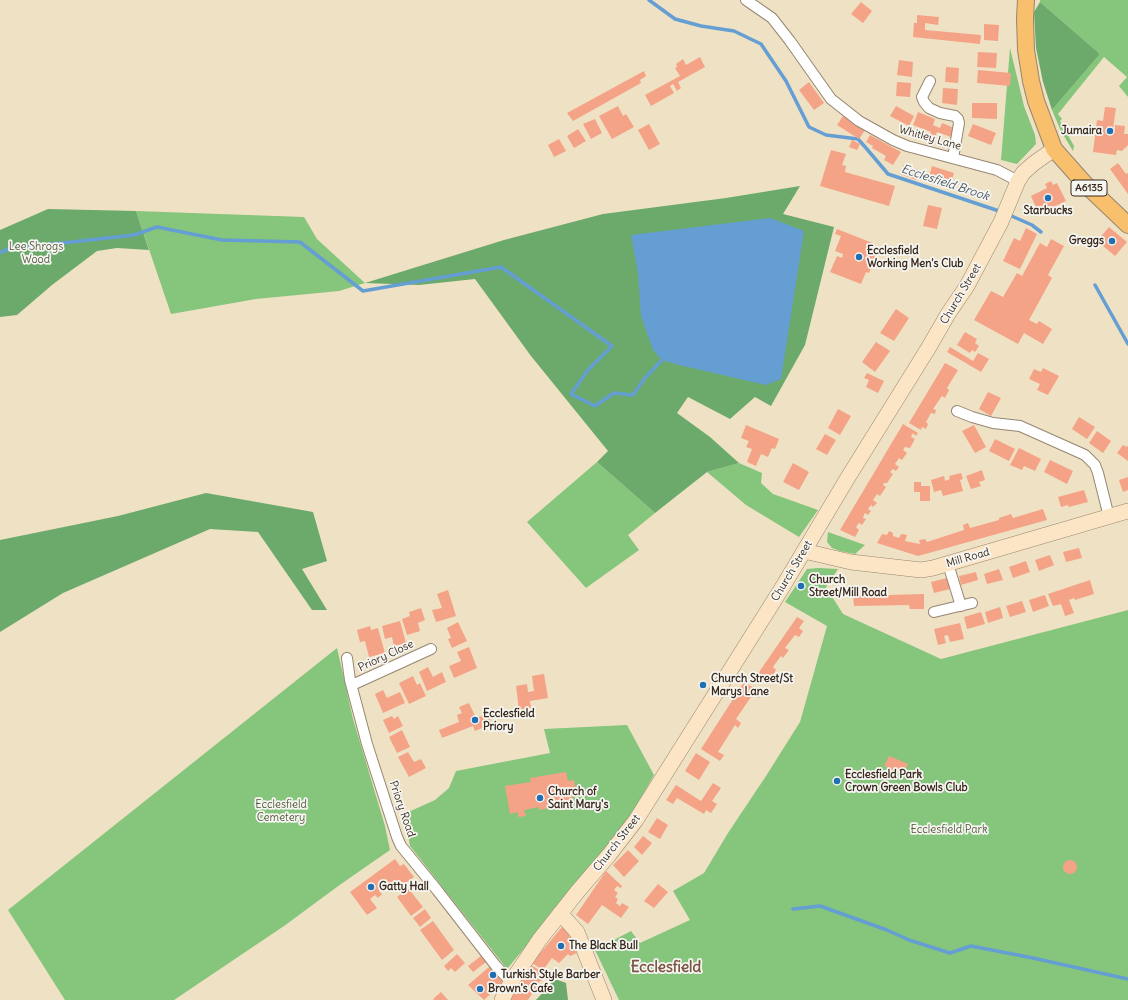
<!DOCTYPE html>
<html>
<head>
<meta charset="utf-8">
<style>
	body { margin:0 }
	canvas { display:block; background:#efe1c4 }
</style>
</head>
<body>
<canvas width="1128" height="1000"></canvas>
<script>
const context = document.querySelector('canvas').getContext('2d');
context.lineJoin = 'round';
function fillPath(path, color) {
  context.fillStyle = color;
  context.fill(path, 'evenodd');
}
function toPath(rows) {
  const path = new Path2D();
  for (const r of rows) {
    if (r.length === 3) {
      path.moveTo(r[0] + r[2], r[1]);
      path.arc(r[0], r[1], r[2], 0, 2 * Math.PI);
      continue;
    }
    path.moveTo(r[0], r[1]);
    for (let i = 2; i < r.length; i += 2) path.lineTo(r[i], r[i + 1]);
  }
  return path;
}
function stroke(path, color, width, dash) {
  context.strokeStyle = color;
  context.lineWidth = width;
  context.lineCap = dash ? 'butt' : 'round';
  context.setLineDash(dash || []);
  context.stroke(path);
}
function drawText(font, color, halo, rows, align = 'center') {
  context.font = font + ' Delius,sans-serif';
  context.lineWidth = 3.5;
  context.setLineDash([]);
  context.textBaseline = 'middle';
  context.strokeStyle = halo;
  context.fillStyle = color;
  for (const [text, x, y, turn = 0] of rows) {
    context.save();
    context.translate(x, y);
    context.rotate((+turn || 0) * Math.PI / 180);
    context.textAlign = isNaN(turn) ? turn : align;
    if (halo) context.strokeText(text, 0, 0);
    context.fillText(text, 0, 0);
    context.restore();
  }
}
const green = toPath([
	[1040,0,1128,0,1128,97,1119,86,1127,77,1104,57,1058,114,1062,119,1060,121,1074,146,1073,151,1061,131,1052,110,1100,54,1040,2],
	[1010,48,1024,106,1035,135,1036,144,1017,164,1001,160],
	[136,211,304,217,317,239,365,283,339,291,256,299,171,314],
	[597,462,655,513,628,535,639,550,586,588,527,522],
	[739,463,762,473,761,483,773,494,818,510,799,537,746,505,707,472],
	[828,532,865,545,855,554,840,551,832,548,827,542],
	[819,568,838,569,826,587,843,614,941,659,1128,610,1128,1000,619,1000,595,950,631,931,640,943,690,920,673,891,704,873,728,833,766,776,800,722,827,626,785,602,807,569],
	[337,648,353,719,385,826,390,850,341,884,284,926,174,1000,65,1000,8,910],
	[627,725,654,775,623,829,507,969,410,846,404,814,435,800,449,788,456,771,550,753,544,729]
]);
const forest = toPath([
	[1040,2,1100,54,1052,110,1043,82,1036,48,1034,12],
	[800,186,783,214,834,227,805,345,771,406,755,397,730,419,688,397,677,413,710,437,739,463,707,472,655,513,597,462,608,451,531,356,475,279,419,285,365,283,504,240,603,214,726,198],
	[48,209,136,211,149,250,117,248,97,251,52,285,17,315,0,317,0,230],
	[206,493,313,512,327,561,302,569,327,610,312,610,258,532,210,529,63,593,0,632,0,540,118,516],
	[555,979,566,983,568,1000,536,1000]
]);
const water = toPath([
	[770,218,804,231,781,379,766,385,679,365,662,360,653,350,641,316,638,273,631,235]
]);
const stream = toPath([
	[649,0,675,19,701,26,734,31,761,44,786,81,809,127,826,135,858,139,866,148,888,174,1002,212],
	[1007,214,1032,225,1041,232],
	[0,253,8,249,134,235,157,227,222,240,300,242,363,291,501,267,612,346,588,370,571,394,595,406,614,393,633,395,645,378,662,360],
	[1095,285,1128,344],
	[793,909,820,906,887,930,909,940,950,953,971,946,1033,958,1128,979]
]);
const building = toPath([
	[861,2,872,11,863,23,851,14],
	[917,15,939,17,938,25,925,23,925,30,981,35,980,44,913,37,914,23,917,23],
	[984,24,999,25,998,41,984,40],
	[978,52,997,53,996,68,977,67],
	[700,57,705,67,678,82,681,88,677,91,673,84,670,86,674,93,651,106,645,95,680,76,675,68,677,67,676,64,683,59,686,65],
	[899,60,913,62,912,77,897,75],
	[946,67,959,68,958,83,945,82],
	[978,70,1011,73,1010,86,977,83],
	[644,71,646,76,640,80,641,83,573,121,567,113],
	[809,82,824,103,814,110,799,90],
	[897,82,911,83,910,97,896,96],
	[943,88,958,89,957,105,942,103],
	[972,103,997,103,997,119,972,118],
	[618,106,623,116,626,114,634,127,612,139,599,116],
	[896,106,914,116,909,126,890,116],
	[1105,107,1116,108,1113,129,1115,129,1115,125,1125,126,1124,134,1128,134,1128,145,1122,151,1117,150,1116,155,1093,152,1097,120,1103,121],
	[918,112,935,119,933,125,940,128,942,123,954,128,951,137,937,132,935,137,930,135,931,132,913,125],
	[843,116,865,130,859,139,837,125],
	[595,119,602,133,591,139,583,124],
	[649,124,660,144,649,150,638,130],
	[973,124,996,133,991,145,968,136],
	[578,129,586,141,574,148,567,136],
	[870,135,901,152,893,165,884,160,886,156,872,148,873,146,866,142],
	[559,139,566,151,554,157,548,145],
	[852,140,860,144,857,150,849,147],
	[831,150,846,154,842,165,846,166,845,172,895,186,889,206,820,186],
	[1118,163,1126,174,1128,173,1128,194,1110,169],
	[903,165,919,170,916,180,900,174],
	[932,166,954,173,950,187,928,180],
	[1051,181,1053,185,1057,183,1066,201,1039,214,1031,196,1047,188,1045,184],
	[928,205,942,208,937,229,923,226],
	[1109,227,1127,242,1115,256,1097,241],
	[1026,228,1037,234,1020,269,1003,261,1014,238,1020,241],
	[837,229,875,244,871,253,876,255,869,273,866,272,861,284,830,272,837,256,842,258,843,254,835,251,841,236,835,234],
	[1051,239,1064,246,1048,275,1052,278,1029,320,1037,324,1039,321,1052,329,1043,344,1024,333,1018,344,974,320,991,291,1003,297,1017,273,1022,276,1040,243,1047,247],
	[896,309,909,318,894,341,880,333],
	[965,332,977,339,975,343,979,346,975,352,972,350,970,353,957,345],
	[876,342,890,351,875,372,862,362],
	[950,347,973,361,978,353,989,359,981,372,947,352],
	[945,363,958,370,947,388,949,390,945,398,942,396,933,409,936,410,935,414,931,413,926,422,928,424,926,429,922,427,921,430,909,423],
	[1043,368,1059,376,1048,395,1037,390,1040,384,1029,379,1034,369,1041,372],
	[867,373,884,381,878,393,866,387,869,380,864,378],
	[988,392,1001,398,991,416,979,409],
	[838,409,851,416,840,435,828,428],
	[1079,417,1095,427,1087,439,1072,429],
	[903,424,918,433,916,436,913,433,911,437,915,439,910,448,905,447,903,450,907,453,902,460,899,458,895,464,899,467,896,471,893,469,890,472,893,474,887,483,884,483,883,485,886,487,880,496,877,494,873,500,877,503,873,507,871,505,868,509,871,511,868,515,865,513,863,518,866,519,862,525,859,523,856,527,859,530,855,537,840,530],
	[746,425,779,439,775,449,772,448,768,457,761,454,756,466,747,462,752,449,746,447,749,441,741,438],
	[974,425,986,447,975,453,962,431],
	[1097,431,1111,441,1103,453,1089,443],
	[825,434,836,440,827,455,816,449],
	[995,439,1015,449,1009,461,989,451],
	[1123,445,1127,447,1128,445,1128,461,1117,453],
	[1019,448,1041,459,1035,471,1024,466,1022,470,1010,465],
	[1050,460,1073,471,1067,484,1044,472],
	[793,463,809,472,799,490,783,482],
	[982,470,985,480,979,482,981,486,971,489,966,476],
	[961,473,963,479,960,480,963,491,943,496,941,490,934,492,931,480,944,476,945,481,950,479,949,476],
	[1128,477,1128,490,1123,492,1119,480],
	[914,482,921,482,921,486,930,486,930,501,920,501,920,492,914,492],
	[1084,490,1088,502,1069,507,1068,505,1061,507,1058,497],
	[1043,509,1047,520,918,556,877,543,882,534,887,535,889,531,893,533,893,536,899,538,901,534,907,535,905,541,920,544,919,540,925,539,927,542,964,530,963,525,968,523,970,528,999,520,999,518,1011,514,1013,518],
	[1079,548,1082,558,1066,562,1063,552],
	[1050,555,1054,565,1039,571,1035,560],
	[1026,561,1030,572,1013,578,1009,567],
	[999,569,1003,580,987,584,984,574],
	[976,572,978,580,961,585,959,576],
	[947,578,950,589,934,593,931,582],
	[1090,580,1094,594,1075,600,1074,598,1069,600,1074,613,1065,616,1061,604,1053,606,1048,594],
	[448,590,456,616,436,622,432,610,442,608,437,594],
	[924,594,924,609,910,609,909,605,854,606,853,596],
	[1045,595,1049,606,1033,612,1029,600],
	[1022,601,1026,612,1010,617,1006,606],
	[1000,607,1003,618,988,623,985,612],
	[421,608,425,620,418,623,420,631,407,635,402,619,410,616,409,612],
	[981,612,985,624,967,629,964,617],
	[797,617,804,621,799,628,803,631,799,637,795,635,785,648,789,650,783,658,781,656,773,667,776,670,771,678,767,676,764,680,757,675],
	[400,621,406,643,394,646,392,637,385,639,382,626],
	[458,622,467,641,452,648,448,639,451,638,447,628],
	[960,623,964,639,950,642,948,635,944,636,946,643,938,645,934,629],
	[370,626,371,630,378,628,385,653,369,657,365,641,360,642,357,630],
	[469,647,477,668,454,678,449,666,461,661,457,652],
	[428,667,433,677,442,672,446,682,427,691,419,672],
	[544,674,548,698,530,701,531,708,519,710,516,686,527,684,528,692,534,691,532,676],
	[413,676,417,685,420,683,426,696,409,704,399,683],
	[744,682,762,693,759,698,753,694,736,719,741,723,738,728,735,725,718,752,724,755,720,761,701,749],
	[383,690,387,698,400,692,405,703,383,713,375,694],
	[469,703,476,718,488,714,492,724,475,731,473,726,442,738,439,730,459,722,457,715,462,713,459,707],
	[392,716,394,719,398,716,403,726,389,733,383,720],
	[402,730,410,747,397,753,389,737],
	[408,752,414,762,421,759,426,768,409,777,398,757],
	[696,753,710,762,699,780,685,771],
	[889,756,908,764,903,775,884,766],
	[566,772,568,781,574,780,576,792,572,793,574,803,539,810,539,807,524,810,526,816,518,817,518,812,510,814,505,786,531,782,530,778],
	[713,783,721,788,712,801,717,804,711,813,706,810,704,814,677,798,673,804,666,800,676,785,701,801],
	[657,818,668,825,660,839,648,832],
	[643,836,652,843,642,855,634,847],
	[628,850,639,861,624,877,613,865],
	[395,859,400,866,404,864,414,877,394,891,389,884,379,891,382,894,378,898,375,895,370,899,377,908,367,915,350,892],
	[1070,867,7],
	[606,871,622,886,621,888,617,886,614,890,618,893,615,897,618,899,616,903,620,906,622,903,629,907,621,918,602,905,588,924,576,915],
	[658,884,668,892,654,908,644,901],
	[408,888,423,907,411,916,397,897],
	[425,909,431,918,420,927,413,918],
	[433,921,454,950,442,960,420,930],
	[562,927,570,934,569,936,572,939,577,953,570,956,568,954,559,963,552,958,543,970,532,963],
	[457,954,465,963,455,972,451,968,448,971,444,966],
	[481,956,486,962,473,972,468,966],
	[531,965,546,974,541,981,540,981,528,1000,509,1000],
	[489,967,501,979,502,983,484,1000,468,985],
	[441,992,448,1000,434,1000,433,999]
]);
const street = toPath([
	[746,0,772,18,790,41,831,99,859,121,893,140,907,146,997,170,1018,181],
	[930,81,922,97,924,102,929,108,940,113,955,116,958,119,959,123,953,158],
	[957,411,972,417,993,423,1020,426,1085,455,1095,465,1098,473,1109,517],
	[948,564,961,606],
	[934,612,972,603],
	[347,658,350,680,367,744,397,837,401,846,415,863,437,890,496,966,511,982],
	[352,685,431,649]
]);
const secondary = toPath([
	[804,551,851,562,921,570,933,568,1128,511],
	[560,913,577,932,604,1000],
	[502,1000,511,982,540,939,578,891,609,855,636,820,782,588,847,479,929,347,948,314,967,286,1001,222,1018,181,1023,173,1033,164,1054,149]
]);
const primary = toPath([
	[1026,0,1025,19,1026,50,1031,81,1036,101,1054,149,1085,184,1128,225]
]);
const markers = [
	[1110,131,4,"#1f6fb2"],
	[1048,198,4,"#1f6fb2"],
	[1112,241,4,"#1f6fb2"],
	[859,257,4,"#1f6fb2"],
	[801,586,4,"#1f6fb2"],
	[703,685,4,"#1f6fb2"],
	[475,720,4,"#1f6fb2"],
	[837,781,4,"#1f6fb2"],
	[540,798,4,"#1f6fb2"],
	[371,887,4,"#1f6fb2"],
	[561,946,4,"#1f6fb2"],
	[493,975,4,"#1f6fb2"],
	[480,989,4,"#1f6fb2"]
];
const shields = [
	[1089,188,36]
];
const shieldNames = [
	["A6135",1089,188]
];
const poiNames = [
	["Jumaira",1102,131,"right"],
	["Starbucks",1048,211,"center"],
	["Greggs",1104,241,"right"],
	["Ecclesfield",867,251],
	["Working Men's Club",867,264],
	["Church",809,580],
	["Street/Mill Road",809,593],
	["Church Street/St",711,679],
	["Marys Lane",711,692],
	["Ecclesfield",483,714],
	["Priory",483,727],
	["Ecclesfield Park",845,775],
	["Crown Green Bowls Club",845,788],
	["Church of",548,792],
	["Saint Mary's",548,805],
	["Gatty Hall",379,887],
	["The Black Bull",569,946],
	["Turkish Style Barber",501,975],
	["Brown's Cafe",488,989]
];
const streetNames = [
	["Whitley Lane",930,138,16],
	["Church Street",961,294,-59],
	["Mill Road",968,558,-16],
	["Church Street",792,571,-59],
	["Priory Close",386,656,-25],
	["Priory Road",402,809,71],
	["Church Street",617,843,-52]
];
const parkNames = [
	["Lee Shrogs",36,247],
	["Wood",36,260],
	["Ecclesfield",281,805],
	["Cemetery",281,818],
	["Ecclesfield Park",949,830]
];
const waterNames = [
	["Ecclesfield Brook",945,183,18]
];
const districtNames = [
	["Ecclesfield",666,968]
];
fillPath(green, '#86c57c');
fillPath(forest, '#6caa6c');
fillPath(water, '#649ed3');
stroke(stream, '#649ed3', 3.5);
fillPath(building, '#f5a387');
stroke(street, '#958671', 12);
stroke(secondary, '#958671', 16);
stroke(primary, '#958671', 18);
stroke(street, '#fff', 10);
stroke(secondary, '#fce5c4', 15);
stroke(primary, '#f8bf6c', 16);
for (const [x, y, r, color] of markers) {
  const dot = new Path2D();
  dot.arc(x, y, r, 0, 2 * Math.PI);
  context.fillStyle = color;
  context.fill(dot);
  stroke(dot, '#f6f6f2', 1.5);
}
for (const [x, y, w] of shields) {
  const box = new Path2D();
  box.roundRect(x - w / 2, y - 8, w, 16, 3);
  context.fillStyle = '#f6f6f2';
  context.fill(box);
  stroke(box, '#3b2a1e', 1);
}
drawText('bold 10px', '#3b2a1e', null, shieldNames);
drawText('bold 11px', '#3b2a1e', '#f6f6f2', poiNames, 'left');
drawText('11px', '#3b2a1e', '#f6f6f2', streetNames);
drawText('11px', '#52583a', '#f6f6f2', parkNames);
drawText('italic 12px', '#4b5866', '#f6f6f2', waterNames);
drawText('bold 15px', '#7c5443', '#f6f6f2', districtNames);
</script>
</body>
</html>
